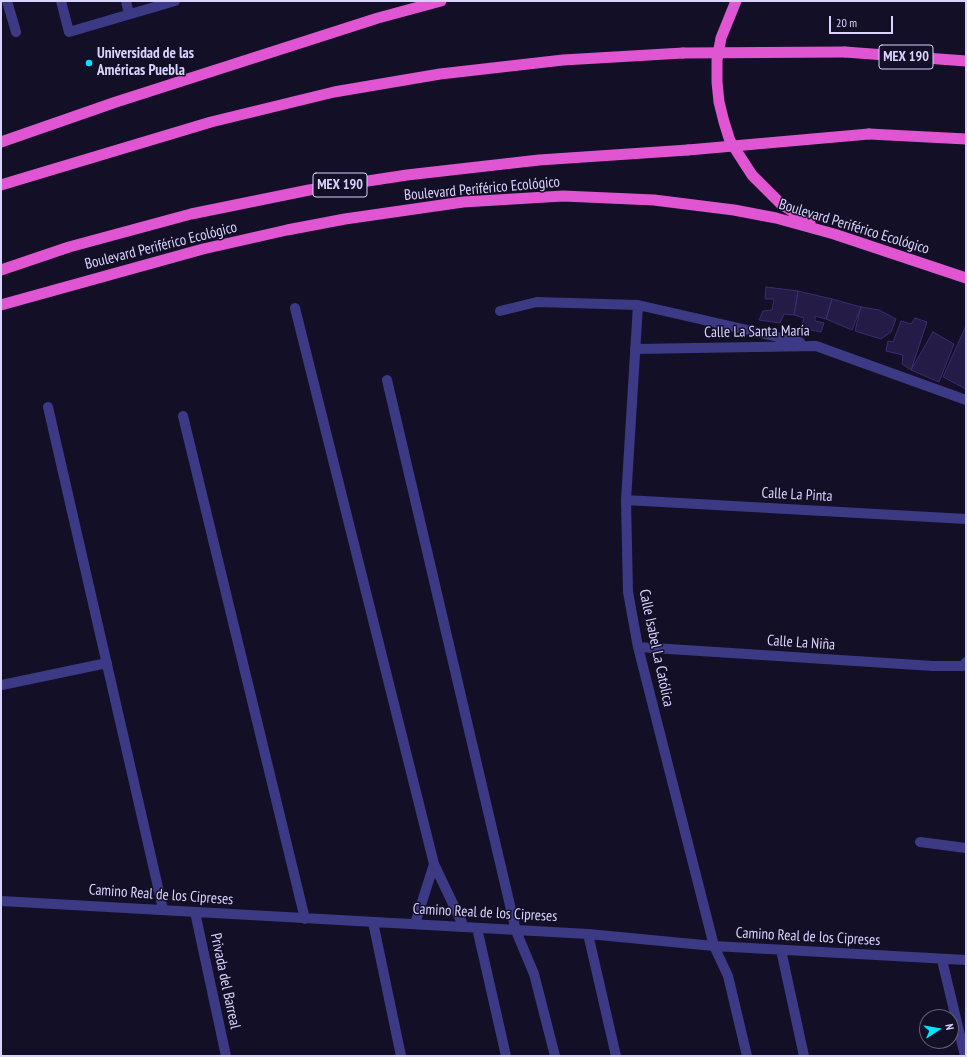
<!DOCTYPE html>
<html>
<head>
<meta charset="utf-8">
<style>
	body { margin:0 }
	#map { position:relative; width:967px; height:1057px; overflow:hidden; background:#130f26; font-family:"PT Sans Narrow",sans-serif }
	canvas { display:block }
	.frame { position:absolute; inset:0; border:2px solid #d9d4ff; pointer-events:none }
	.north { position:absolute; left:919px; top:1009px; width:40px; height:40px; box-sizing:border-box; background:#130f26; border:1px solid #625e7d; border-radius:50%; rotate:78deg; font-size:11px; font-weight:700; line-height:16px; text-align:center; color:#d9d4ff }
	.north::after { content:''; display:block; margin:auto; width:14px; height:18px; background:#00e5ff; clip-path:polygon(50% 0,100% 100%,50% 72%,0 100%) }
	.scale { position:absolute; left:829px; top:16px; width:64px; height:18px; box-sizing:border-box; border:2px solid #d9d4ff; border-top:0; padding-left:5px; font-size:12px; line-height:14px; white-space:nowrap; color:#d9d4ff; -webkit-text-stroke:3px #130f26; paint-order:stroke }
</style>
</head>
<body>
<div id="map">
<canvas width="967" height="1057"></canvas>
<div class="frame"></div>
<div class="north">N</div>
<div class="scale">20 m</div>
</div>
<script>
const context = document.querySelector('canvas').getContext('2d');
context.lineJoin = 'round';
function fillPath(path, color) {
  context.fillStyle = color;
  context.fill(path, 'evenodd');
}
function toPath(rows) {
  const path = new Path2D();
  for (const r of rows) {
    path.moveTo(r[0], r[1]);
    for (let i = 2; i < r.length; i += 2) path.lineTo(r[i], r[i + 1]);
  }
  return path;
}
function stroke(path, color, width, dash) {
  context.strokeStyle = color;
  context.lineWidth = width;
  context.lineCap = dash ? 'butt' : 'round';
  context.setLineDash(dash || []);
  context.stroke(path);
}
function drawText(font, color, halo, rows, align = 'center') {
  context.font = font + ' "PT Sans Narrow",sans-serif';
  context.lineWidth = 3;
  context.setLineDash([]);
  context.textBaseline = 'middle';
  context.strokeStyle = halo;
  context.fillStyle = color;
  for (const [text, x, y, turn = 0] of rows) {
    context.save();
    context.translate(x, y);
    context.rotate((+turn || 0) * Math.PI / 180);
    context.textAlign = isNaN(turn) ? turn : align;
    if (halo) context.strokeText(text, 0, 0);
    context.fillText(text, 0, 0);
    context.restore();
  }
}
const building = toPath([
	[766,287,798,291,794,315,784,314,780,323,759,320,763,311,772,310,774,299,765,299,766,287],
	[798,291,832,299,826,319,815,316,815,321,824,323,821,332,801,328,804,318,794,315,798,291],
	[832,299,861,307,852,330,826,319,832,299],
	[861,307,879,310,896,319,891,332,881,339,855,331,861,307],
	[915,318,927,322,911,370,902,364,903,355,886,351,888,341,893,342,901,321,911,324,915,318],
	[965,328,966,329,966,389,943,377,965,328],
	[933,332,954,344,939,382,911,370,933,332]
]);
const service = toPath([
	[7,1,16,32],
	[61,1,69,32,175,1],
	[126,1,129,14]
]);
const minor = toPath([
	[638,305,626,500,628,592,638,647,714,946,728,976,747,1056],
	[295,308,434,864,464,927],
	[500,311,537,302,638,305,800,342],
	[635,349,816,346,966,400],
	[387,380,516,931,534,974,555,1056],
	[48,407,163,909],
	[183,416,305,919],
	[626,500,966,519],
	[638,647,933,666,963,666,966,662],
	[2,685,107,663],
	[920,842,966,848],
	[1,901,588,934,714,946,966,960],
	[195,912,226,1056],
	[373,922,401,1056],
	[415,924,434,864],
	[477,928,506,1056],
	[588,934,616,1056],
	[781,950,804,1056],
	[942,960,965,1056]
]);
const trunk = toPath([
	[736,1,721,38,717,60,717,82,719,102,724,122,730,141,752,175,781,204,810,223],
	[845,52,966,61],
	[869,134,966,139],
	[1,142,116,102,378,18,441,1],
	[1,185,211,122,334,92,440,74,563,60,683,53],
	[1,270,69,247,191,214,309,190,407,175,539,160,688,150],
	[1,305,203,249,287,230,345,219,463,202,563,196,654,200,734,210,776,218,834,234,966,278]
]);
const trunkBridge = toPath([
	[683,53,845,52],
	[688,150,869,134]
]);
const markers = [
	[89,63,4,"#00e5ff"]
];
const shields = [
	[906,57,54],
	[340,185,54]
];
const shieldNames = [
	["MEX 190",906,57],
	["MEX 190",340,185]
];
const poiNames = [
	["Universidad de las",97,54],
	["Américas Puebla",97,71]
];
const streetNames = [
	["Boulevard Periférico Ecológico",482,189,-5],
	["Boulevard Periférico Ecológico",854,227,17],
	["Boulevard Periférico Ecológico",161,246,-14],
	["Calle La Santa María",757,332,-1],
	["Calle La Pinta",797,495,3],
	["Calle La Niña",801,643,4],
	["Calle Isabel La Católica",656,648,78],
	["Camino Real de los Cipreses",161,895,4],
	["Camino Real de los Cipreses",485,913,3],
	["Camino Real de los Cipreses",808,937,3],
	["Privada del Barreal",225,981,78]
];
fillPath(building, '#241b47');
stroke(building, '#3b2d73', 1);
stroke(service, '#3d3a85', 10);
stroke(minor, '#3d3a85', 10);
stroke(trunk, '#e055d1', 11);
stroke(trunkBridge, '#e055d1', 11);
for (const [x, y, r, color] of markers) {
  const dot = new Path2D();
  dot.arc(x, y, r, 0, 2 * Math.PI);
  context.fillStyle = color;
  context.fill(dot);
  stroke(dot, '#130f26', 1.5);
}
for (const [x, y, w] of shields) {
  const box = new Path2D();
  box.roundRect(x - w / 2, y - 12, w, 24, 3);
  context.fillStyle = '#130f26';
  context.fill(box);
  stroke(box, '#d9d4ff', 1);
}
drawText('bold 14px', '#d9d4ff', null, shieldNames);
drawText('bold 15px', '#d9d4ff', '#130f26', poiNames, 'left');
drawText('15px', '#d9d4ff', '#130f26', streetNames);
</script>
</body>
</html>
